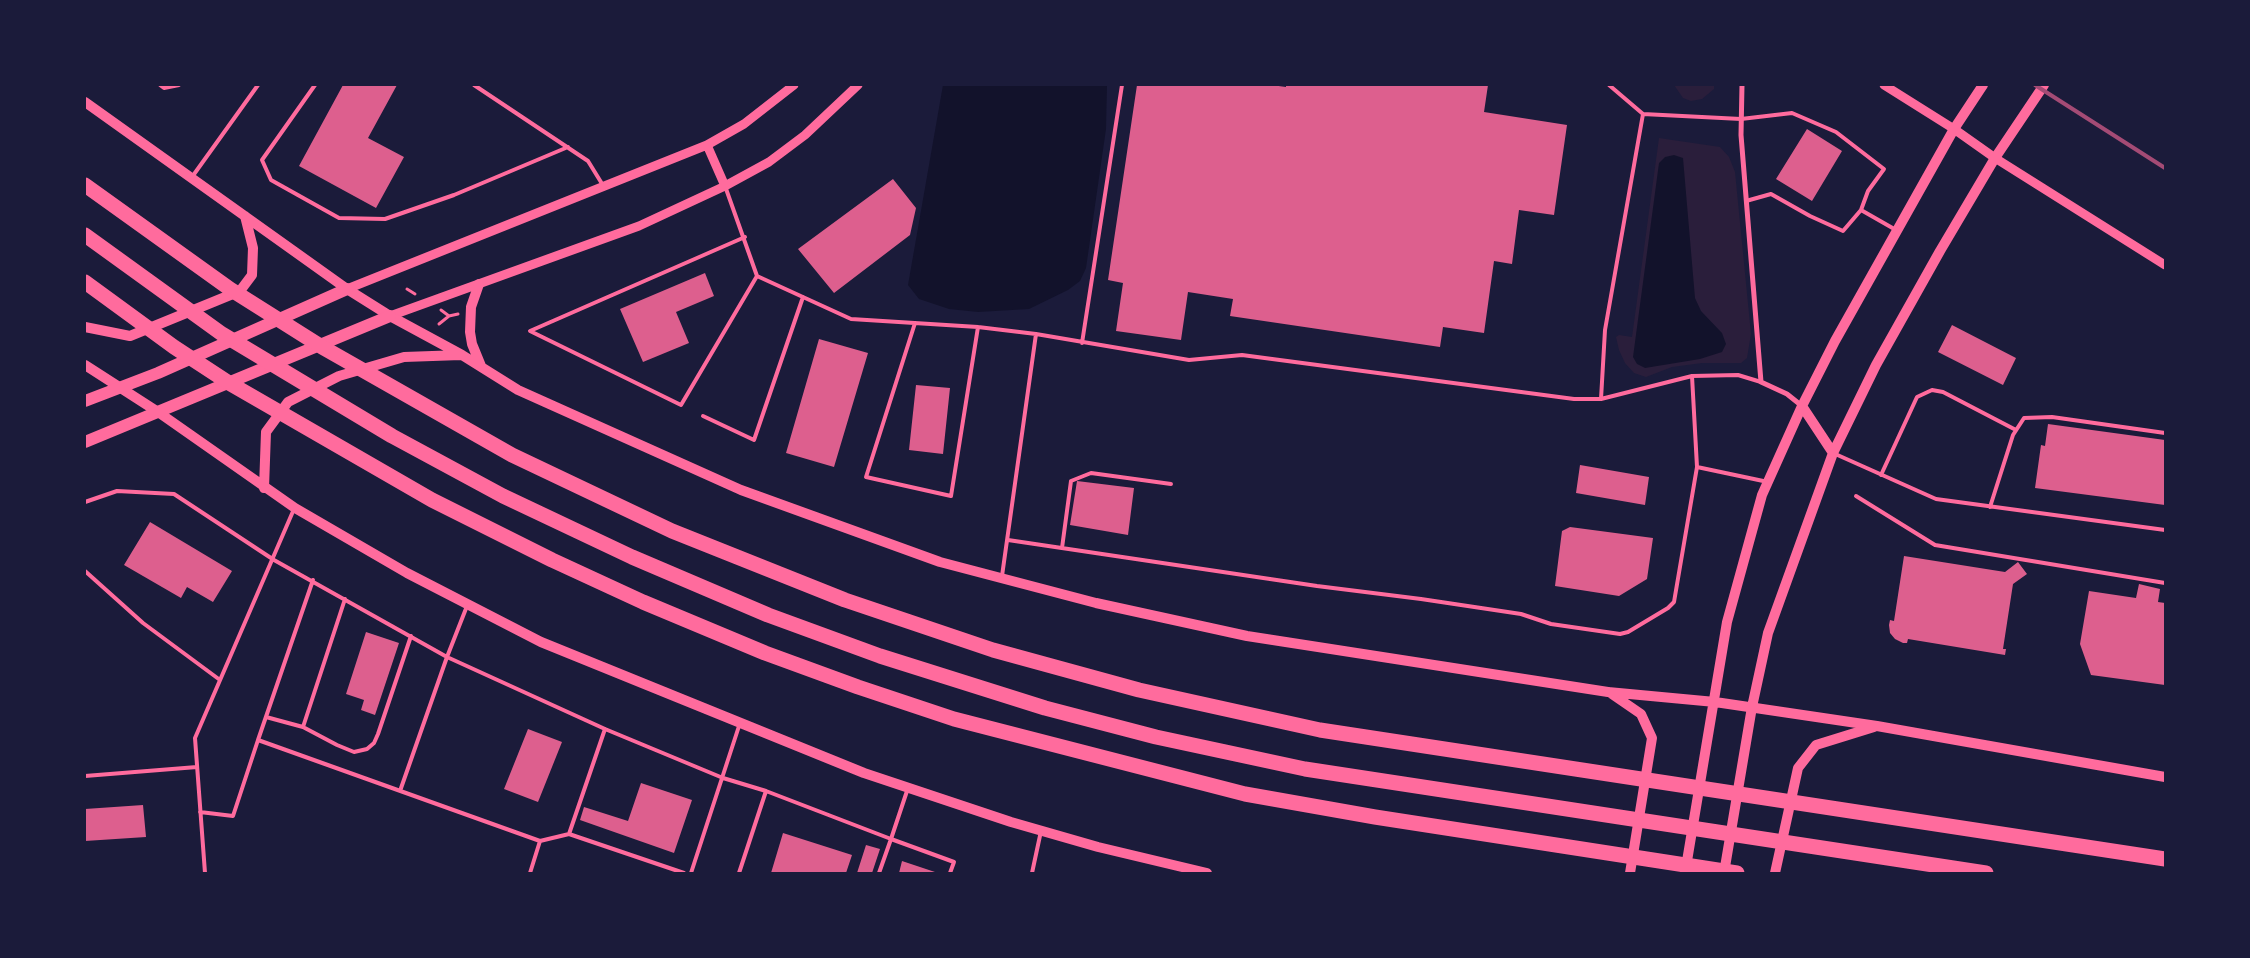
<!DOCTYPE html>
<html>
<head>
<meta charset="utf-8">
<style>
	body { margin:0 }
	#map { position:relative; width:2250px; height:958px; overflow:hidden; background:#1b1b3a; font-family:"Alegreya Sans",sans-serif }
	canvas { display:block }
	.frame { position:absolute; inset:0; border:86px solid #1b1b3a; pointer-events:none }
</style>
</head>
<body>
<div id="map">
<canvas width="2250" height="958"></canvas>
<div class="frame"></div>
</div>
<script>
const context = document.querySelector('canvas').getContext('2d');
context.lineJoin = 'round';
function fillPath(path, color) {
  context.fillStyle = color;
  context.fill(path, 'evenodd');
}
function toPath(rows) {
  const path = new Path2D();
  for (const r of rows) {
    path.moveTo(r[0], r[1]);
    for (let i = 2; i < r.length; i += 2) path.lineTo(r[i], r[i + 1]);
  }
  return path;
}
function stroke(path, color, width, dash) {
  context.strokeStyle = color;
  context.lineWidth = width;
  context.lineCap = dash ? 'butt' : 'round';
  context.setLineDash(dash || []);
  context.stroke(path);
}
const green = toPath([
	[1674,85,1714,85,1714,89,1702,99,1691,101,1683,98],
	[1659,138,1720,147,1729,157,1735,172,1751,334,1747,358,1741,363,1702,363,1672,367,1646,377,1634,373,1625,363,1619,350,1616,337,1619,335,1632,337]
]);
const water = toPath([
	[943,85,1107,85,1106,129,1086,268,1080,281,1068,290,1029,309,978,312,949,309,919,299,908,285],
	[1674,155,1683,158,1695,298,1701,311,1722,333,1726,344,1722,352,1700,359,1645,368,1637,364,1633,357,1659,163,1665,157]
]);
const building = toPath([
	[343,85,397,85,368,138,404,157,376,208,299,166],
	[1137,85,1271,85,1286,87,1286,85,1488,85,1484,112,1567,125,1554,215,1519,210,1512,264,1494,261,1484,333,1443,327,1440,347,1230,316,1233,299,1188,292,1181,340,1116,331,1123,283,1108,280],
	[1807,129,1842,151,1812,201,1776,179],
	[893,179,916,208,910,235,834,293,798,249],
	[705,273,714,296,676,312,689,343,643,362,620,309],
	[1952,325,2016,358,2003,385,1938,352],
	[819,339,868,353,834,467,786,453],
	[916,385,950,388,943,454,909,450],
	[2048,424,2165,440,2165,505,2035,488,2041,445,2045,446],
	[1580,465,1649,477,1645,505,1576,493],
	[1077,481,1134,488,1128,535,1070,525],
	[150,522,232,571,213,602,187,587,181,598,124,565],
	[1570,527,1653,538,1647,579,1619,596,1555,586,1562,531],
	[1904,556,2005,572,2018,562,2027,574,2013,584,2003,649,2006,649,2005,655,1908,639,1907,643,1903,643,1895,639,1890,633,1889,625,1890,620,1894,621],
	[2139,584,2160,589,2158,602,2165,603,2165,685,2091,675,2080,644,2089,591,2136,598],
	[366,632,399,643,375,715,361,710,364,700,346,694],
	[528,729,562,742,538,802,504,789],
	[641,783,692,800,674,853,580,820,584,807,628,821],
	[143,805,146,837,85,841,85,809],
	[783,833,852,855,846,873,771,873],
	[866,845,880,849,872,873,857,873],
	[902,861,938,873,899,873]
]);
const path = toPath([
	[407,289,415,294],
	[441,310,449,316,458,314],
	[439,324,449,316]
]);
const service = toPath([
	[160,85,164,88,179,85],
	[315,85,262,160,271,180,339,218,385,219,454,195,568,147],
	[474,85,588,161,604,187],
	[1609,85,1643,114],
	[192,177,258,85],
	[725,186,757,276,851,319,978,327,1036,334,1189,360,1242,355,1574,399,1601,399,1692,376,1738,375,1761,382],
	[1746,201,1771,194,1810,216,1843,231,1861,210],
	[745,237,530,331,681,405,757,276],
	[915,323,866,477,951,496,978,327],
	[1082,343,1122,85],
	[1692,376,1697,467],
	[1601,399,1605,330,1643,114,1741,119,1792,113,1836,132,1884,169,1868,191,1861,210,1896,230],
	[703,416,754,440,803,297],
	[1833,453,1936,499,2165,530],
	[1881,475,1917,397,1932,390,1943,392,2016,430],
	[1856,496,1935,545,2165,583],
	[85,502,117,491,174,494,274,560,447,657,400,791],
	[1990,507,2013,435,2024,418,2052,417,2165,433],
	[1008,540,1317,586,1421,599,1521,614,1551,624,1620,634,1628,632,1668,608,1674,602,1697,467,1768,482],
	[1062,548,1071,481,1091,473,1171,484],
	[85,571,143,623,220,680],
	[1002,576,1036,334],
	[313,580,258,740,540,841],
	[467,606,447,657,605,729,723,778,766,791,891,839,908,788],
	[266,717,303,727,337,745,354,752,367,749,374,743,378,734,411,636],
	[303,727,345,599],
	[85,776,197,767],
	[200,812,233,816,258,740],
	[569,834,605,729],
	[205,873,195,738,294,509],
	[530,873,540,841,569,834,684,873],
	[691,873,740,723],
	[739,873,766,791],
	[879,873,891,839,954,862,950,873],
	[1032,873,1041,831]
]);
const minor = toPath([
	[1742,85,1741,135,1761,382,1787,394,1802,406]
]);
const tertiary = toPath([
	[1884,85,1954,129,1995,158,2165,265],
	[707,145,725,186],
	[347,289,707,145,744,124,794,85],
	[390,316,639,226,725,186,769,162,805,135,858,85]
]);
const secondary = toPath([
	[85,102,347,289,390,316,462,355,518,390,741,490,940,562,1096,603,1247,636,1608,692,1715,702,1877,726,2165,777],
	[479,284,471,307,470,332,472,344,481,366],
	[85,327,130,336,240,291,252,275,253,248,245,216],
	[85,365,158,412,295,508,407,573,541,642,864,773,1011,822,1098,847,1207,873],
	[1802,406,1833,453],
	[264,488,266,432,288,402,339,376,404,357,461,355],
	[1609,692,1641,714,1652,738,1630,873],
	[1685,873,1727,622,1762,495,1802,406,1835,341,1954,129,1983,85],
	[1724,873,1752,707,1768,633,1833,453,1876,365,1940,251,1995,158,2044,85],
	[1775,873,1798,768,1816,745,1874,727]
]);
const primary = toPath([
	[85,401,158,373,347,289],
	[85,442,390,316]
]);
const motorway = toPath([
	[85,185,230,289,322,347,512,455,672,531,845,600,993,650,1139,690,1320,730,2165,859],
	[85,235,222,334,392,436,503,496,632,557,768,615,880,656,1045,708,1156,737,1305,769,1986,873],
	[85,282,174,347,229,383,432,500,552,560,643,602,765,653,858,687,954,719,1245,794,1375,817,1737,873]
]);
const rail = toPath([
	[2035,85,2165,168]
]);
fillPath(green, '#2a1e3b');
fillPath(water, '#12122b');
fillPath(building, '#dd5f8e');
stroke(path, '#ff6b9d', 3);
stroke(service, '#ff6b9d', 4);
stroke(minor, '#ff6b9d', 5);
stroke(tertiary, '#ff6b9d', 9);
stroke(secondary, '#ff6b9d', 10);
stroke(primary, '#ff6b9d', 12);
stroke(motorway, '#ff6b9d', 15);
stroke(rail, '#a44b75', 4);
</script>
</body>
</html>
